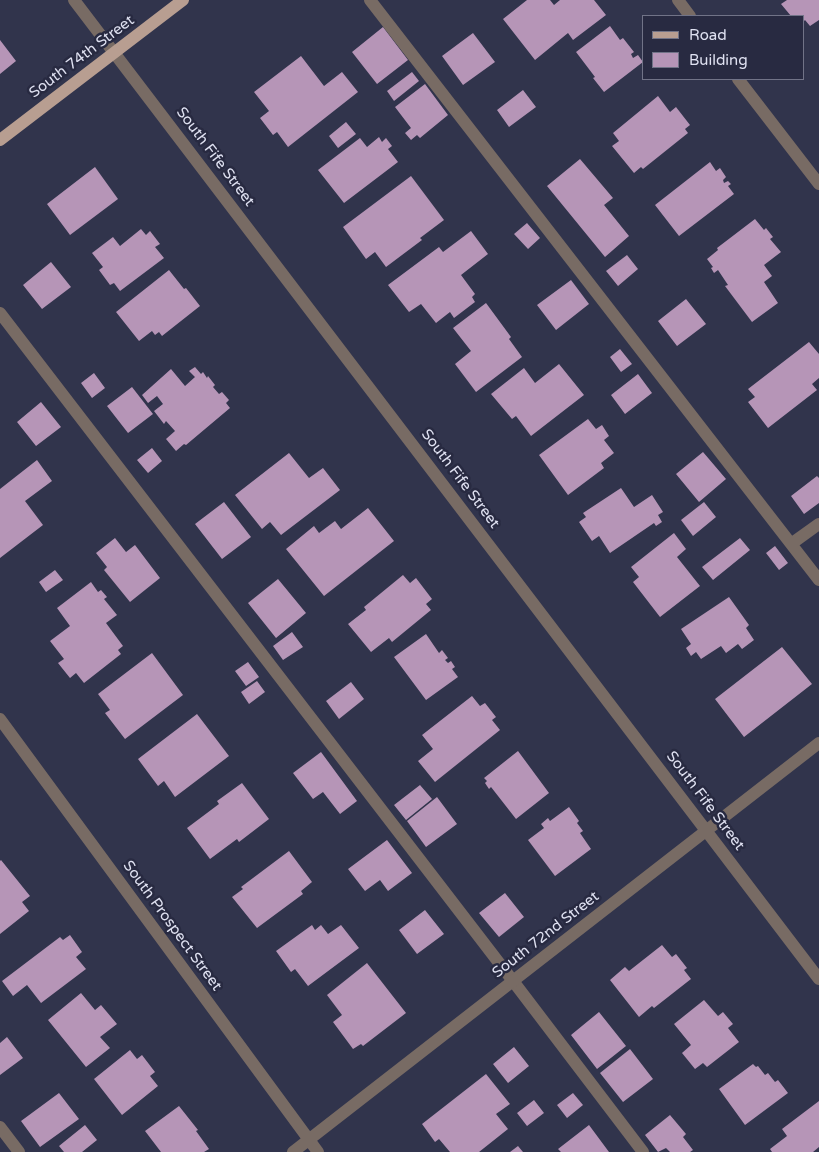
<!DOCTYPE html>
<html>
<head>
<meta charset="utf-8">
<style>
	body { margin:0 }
	#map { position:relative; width:819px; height:1152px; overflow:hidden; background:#31344c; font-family:"Varela Round",sans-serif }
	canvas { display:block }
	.legend { position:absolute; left:642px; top:15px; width:162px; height:65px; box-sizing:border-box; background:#282a41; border:1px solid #717387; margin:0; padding:6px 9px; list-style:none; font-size:15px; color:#dfe1f1 }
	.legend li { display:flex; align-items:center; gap:10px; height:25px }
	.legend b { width:25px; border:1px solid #717387 }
</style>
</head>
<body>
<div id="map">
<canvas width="819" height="1152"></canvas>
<ul class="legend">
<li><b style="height:6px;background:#b89e91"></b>Road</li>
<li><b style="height:14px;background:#b695b7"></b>Building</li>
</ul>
</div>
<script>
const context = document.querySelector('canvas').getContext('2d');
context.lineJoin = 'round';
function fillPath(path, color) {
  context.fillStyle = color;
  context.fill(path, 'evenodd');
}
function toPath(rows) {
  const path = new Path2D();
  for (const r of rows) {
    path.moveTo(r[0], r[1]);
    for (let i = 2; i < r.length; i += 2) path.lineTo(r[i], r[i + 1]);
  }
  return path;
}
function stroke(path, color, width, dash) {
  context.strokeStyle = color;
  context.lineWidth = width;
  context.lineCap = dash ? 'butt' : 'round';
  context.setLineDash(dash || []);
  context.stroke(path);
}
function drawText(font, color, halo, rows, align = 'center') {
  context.font = font + ' "Varela Round",sans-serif';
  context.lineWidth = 5;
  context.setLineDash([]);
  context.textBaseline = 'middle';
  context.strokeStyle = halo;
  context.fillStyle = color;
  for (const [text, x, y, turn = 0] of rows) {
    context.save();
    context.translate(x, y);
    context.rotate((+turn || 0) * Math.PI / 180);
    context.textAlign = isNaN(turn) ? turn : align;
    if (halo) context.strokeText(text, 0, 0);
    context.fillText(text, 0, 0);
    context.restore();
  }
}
const building = toPath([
	[527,0,550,0,554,5,560,0,594,0,606,15,573,40,568,33,535,60,503,19],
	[787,0,819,0,819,20,810,26,805,20,803,22,803,16,791,16,781,4],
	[610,26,620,40,623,38,634,52,631,54,633,58,638,55,643,62,604,92,593,78,595,77,576,52],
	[383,27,408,60,377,84,352,52],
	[473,33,495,62,463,85,442,56],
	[0,40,16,61,0,74],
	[301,56,324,86,342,72,358,92,288,147,277,132,273,135,260,118,269,111,254,92],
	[412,72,419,81,394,101,387,91],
	[425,84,448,115,420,138,417,135,411,140,405,133,411,128,395,107],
	[523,90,536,107,509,127,497,110],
	[658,96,670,112,676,107,690,125,685,129,688,133,643,169,641,167,634,173,612,146,619,141,613,133],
	[346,122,356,134,338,148,329,136],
	[379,137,382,142,386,138,392,146,388,149,398,162,344,203,318,170,360,138,367,147],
	[580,159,613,198,604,205,629,236,605,257,547,186],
	[710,162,716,171,720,168,726,177,723,180,724,183,728,181,731,184,728,186,734,194,679,236,655,205],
	[95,167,118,199,70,235,47,204],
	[411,176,444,220,420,238,422,240,386,267,375,252,366,259,343,227],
	[755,219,764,230,766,228,773,237,770,239,781,252,764,265,772,276,764,282,778,303,752,322,725,286,728,285,718,270,714,273,711,268,713,267,707,259,718,250,717,248],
	[527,223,540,238,528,249,514,234],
	[141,229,146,235,150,231,160,244,155,247,164,258,120,291,114,283,110,285,99,270,103,267,92,253,113,237,120,246],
	[471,231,488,254,461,275,475,294,472,297,475,302,454,318,450,312,436,323,421,304,409,312,388,285,439,247,443,252],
	[627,255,638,269,618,286,606,271],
	[51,262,71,287,42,309,23,285],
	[169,270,184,289,186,288,200,306,162,336,159,332,155,335,152,331,139,341,116,312],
	[571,280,589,304,556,330,537,305],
	[686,299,706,324,677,346,658,321],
	[486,303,511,337,509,339,522,357,476,392,455,364,471,351,453,328],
	[809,342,819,354,819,378,812,384,817,390,768,428,748,402,755,397,748,389],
	[620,349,632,364,621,372,610,357],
	[559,364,584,395,531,436,516,416,512,419,491,394,524,368,535,383],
	[195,367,201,374,203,372,207,378,208,376,215,385,213,387,219,394,222,392,229,400,226,403,230,408,186,445,184,444,176,451,166,439,175,431,166,421,164,424,154,411,163,404,157,396,148,403,142,395,171,369,185,386,195,377,189,371],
	[94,373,105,388,92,398,81,383],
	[638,374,652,393,625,414,611,395],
	[132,387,153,414,128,433,107,406],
	[41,402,61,427,36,446,17,422],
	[588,419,596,429,602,425,609,436,604,440,614,453,601,463,604,468,568,495,539,455],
	[152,448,162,461,148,473,137,460],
	[703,452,726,479,699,502,676,474],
	[289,453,309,478,323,468,340,490,281,535,270,522,262,529,235,495],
	[37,460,52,481,25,501,43,525,0,558,0,489],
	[817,476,819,478,819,503,804,514,791,496],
	[621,488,634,507,652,495,663,512,658,515,662,522,656,526,654,523,610,553,599,536,592,541,579,522,586,517,583,513],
	[224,502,251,537,222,559,195,524],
	[704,502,716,517,693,536,681,520],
	[368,508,394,541,324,596,286,549,314,526,319,533,335,521,341,529],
	[674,533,686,549,677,557,700,586,660,617,633,582,639,577,631,567],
	[115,538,126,552,135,545,160,578,130,602,104,570,107,567,96,553],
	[740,538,750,550,713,580,702,567],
	[775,546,788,563,779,570,766,553],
	[55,570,63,580,46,592,39,582],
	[403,575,410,583,416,578,432,599,426,604,431,610,392,642,389,638,371,652,348,624,366,610,364,607],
	[278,579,306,613,276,638,248,603],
	[91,582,98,592,101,590,107,597,104,599,117,615,106,623,123,646,118,650,121,654,84,683,76,673,70,678,58,663,64,659,50,641,70,626,57,608],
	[729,597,749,625,746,628,754,640,742,649,738,644,726,653,721,646,701,659,696,652,691,656,686,648,691,644,681,629],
	[292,632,303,647,283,660,273,646],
	[426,634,439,653,442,650,448,658,445,660,448,663,451,661,455,667,452,669,458,677,426,700,394,657],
	[782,647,812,684,744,737,715,699],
	[152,653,183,695,125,739,105,713,110,710,98,694],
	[248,662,259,677,246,686,235,671],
	[257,681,265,692,249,704,241,692],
	[351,682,364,699,339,719,326,701],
	[472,696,480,706,485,703,496,717,492,720,500,730,435,782,418,761,433,749,422,735],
	[197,714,229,756,175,797,164,781,158,786,138,759],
	[518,751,549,793,516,819,491,787,489,789,485,783,487,781,484,778],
	[321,752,357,801,340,814,323,792,313,799,293,773],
	[242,783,269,819,239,842,237,839,210,859,187,828,219,804,217,801],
	[420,785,432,799,406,820,394,805],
	[437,797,457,824,426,847,407,821],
	[569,807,579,821,577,823,583,831,580,833,591,849,555,876,528,840,544,828,541,824,548,818,550,821],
	[387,840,412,873,388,891,380,880,365,891,348,869],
	[289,851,312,882,301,891,303,894,257,928,232,897,243,889,241,887],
	[1,860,30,896,22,902,29,911,0,934,0,861],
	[505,893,524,917,499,937,479,913],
	[425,910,444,934,417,954,399,930],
	[312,925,315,930,321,925,328,934,341,925,359,948,308,986,295,969,291,972,276,951],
	[70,935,82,952,76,957,86,969,41,1003,27,985,13,996,2,981,60,937,63,940],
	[662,945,672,957,676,954,687,968,684,970,691,979,654,1008,652,1006,639,1017,610,980,625,967,629,971],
	[367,963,406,1013,363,1046,361,1044,353,1049,333,1022,342,1015,327,995],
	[81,993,95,1010,101,1005,117,1024,100,1037,110,1048,86,1067,48,1020],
	[704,1000,718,1016,723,1012,733,1024,728,1028,739,1042,707,1067,703,1063,695,1069,682,1053,691,1045,674,1024],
	[599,1012,626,1046,597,1069,571,1035],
	[7,1037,23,1058,0,1075,0,1043],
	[514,1047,529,1066,508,1083,493,1064],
	[630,1049,653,1079,623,1102,600,1073],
	[130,1050,137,1059,142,1055,155,1072,150,1076,158,1086,122,1115,94,1079],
	[753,1064,756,1067,758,1066,765,1075,768,1073,775,1082,778,1080,788,1093,745,1125,719,1089],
	[486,1074,510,1104,496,1114,508,1129,479,1152,450,1152,439,1139,435,1142,422,1124],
	[59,1093,79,1119,40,1147,21,1121],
	[573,1093,583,1105,567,1118,557,1105],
	[534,1100,544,1113,527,1126,517,1113],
	[819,1101,819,1147,813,1152,772,1152,770,1149,787,1136,782,1129],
	[179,1106,198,1130,196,1131,209,1149,204,1152,161,1152,145,1131],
	[670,1115,686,1134,683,1137,693,1150,690,1152,670,1152,666,1148,658,1152,645,1135],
	[85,1125,97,1140,82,1152,64,1152,59,1146],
	[589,1125,609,1152,561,1152,558,1149],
	[518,1146,523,1152,510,1152]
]);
const service = toPath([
	[370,0,819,580],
	[0,313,513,981,643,1152],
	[791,544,819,524],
	[0,1127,19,1152]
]);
const minor = toPath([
	[74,0,819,979],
	[0,719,318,1152],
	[293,1152,819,743]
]);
const tertiary = toPath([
	[678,0,690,16],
	[738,79,819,184]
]);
const primary = toPath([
	[0,140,183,0]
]);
const streetNames = [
	["South 74th Street",82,57,-37],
	["South Fife Street",215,157,53],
	["South Fife Street",460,479,53],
	["South Fife Street",705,801,53],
	["South Prospect Street",172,926,54],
	["South 72nd Street",546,935,-38]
];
fillPath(building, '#b695b7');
stroke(service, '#786b64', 12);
stroke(minor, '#786b64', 12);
stroke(tertiary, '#786b64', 12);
stroke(primary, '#b89e91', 12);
drawText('15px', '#dfe1f1', '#282a41', streetNames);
</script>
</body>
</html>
